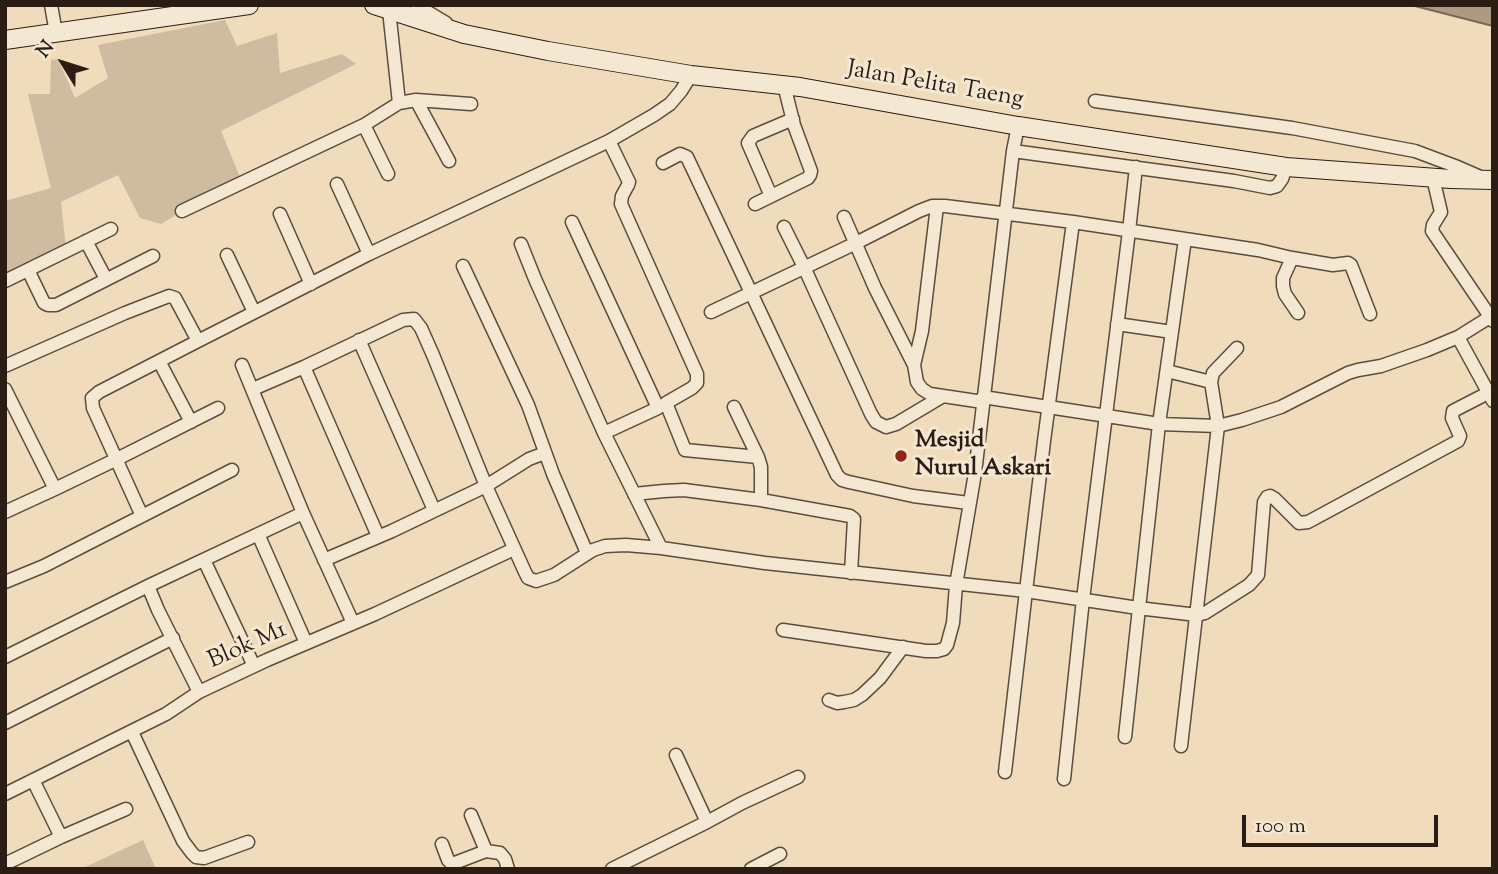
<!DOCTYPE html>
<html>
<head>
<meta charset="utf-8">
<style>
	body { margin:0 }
	#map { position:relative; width:1498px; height:874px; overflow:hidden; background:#f0dbbb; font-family:"Sorts Mill Goudy",serif }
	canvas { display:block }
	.frame { position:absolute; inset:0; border:7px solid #2b1d14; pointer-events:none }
	.north { position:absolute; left:28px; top:28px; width:70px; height:70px; -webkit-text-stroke:5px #f5e8d3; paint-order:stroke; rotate:308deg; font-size:19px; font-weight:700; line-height:28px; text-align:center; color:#2b1d14 }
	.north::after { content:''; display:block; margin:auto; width:24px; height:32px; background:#2b1d14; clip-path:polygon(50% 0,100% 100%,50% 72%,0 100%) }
	.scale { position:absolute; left:1242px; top:815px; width:196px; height:32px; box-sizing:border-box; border:4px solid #2b1d14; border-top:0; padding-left:9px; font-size:21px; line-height:24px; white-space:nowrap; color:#2b1d14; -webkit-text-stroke:5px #f5e8d3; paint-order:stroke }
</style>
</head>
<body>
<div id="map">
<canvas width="1498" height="874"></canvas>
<div class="frame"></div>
<div class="north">N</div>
<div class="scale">100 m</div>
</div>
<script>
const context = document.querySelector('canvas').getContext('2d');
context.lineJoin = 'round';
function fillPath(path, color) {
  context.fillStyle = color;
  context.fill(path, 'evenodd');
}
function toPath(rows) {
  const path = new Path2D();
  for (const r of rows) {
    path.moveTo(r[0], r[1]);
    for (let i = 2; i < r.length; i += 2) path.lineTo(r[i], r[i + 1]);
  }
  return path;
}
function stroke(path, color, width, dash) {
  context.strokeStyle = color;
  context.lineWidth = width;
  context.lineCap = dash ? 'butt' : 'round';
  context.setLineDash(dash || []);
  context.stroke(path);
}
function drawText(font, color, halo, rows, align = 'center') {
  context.font = font + ' "Sorts Mill Goudy",serif';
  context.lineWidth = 6;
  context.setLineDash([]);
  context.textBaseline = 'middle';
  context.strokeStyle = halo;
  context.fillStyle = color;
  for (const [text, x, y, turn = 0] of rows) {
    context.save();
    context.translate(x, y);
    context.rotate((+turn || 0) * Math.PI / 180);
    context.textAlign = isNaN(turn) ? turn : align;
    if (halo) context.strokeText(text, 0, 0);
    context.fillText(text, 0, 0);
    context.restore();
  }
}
const green = toPath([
	[225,20,237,46,277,33,280,73,342,54,356,64,221,131,240,177,161,224,140,218,118,175,61,202,66,248,5,281,5,201,51,188,28,94,50,94,51,60,58,59,75,98,108,78,98,45],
	[143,840,156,869,81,869]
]);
const water = toPath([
	[1411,5,1493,5,1493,26,1411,5]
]);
const street = toPath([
	[51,5,56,33],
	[416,5,446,23],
	[416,100,449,161],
	[1095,101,1292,128,1415,151,1455,166,1478,176],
	[399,103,416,100,471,104],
	[364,125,388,174],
	[609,141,629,182,628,185,622,196,621,204,697,374,697,383,692,388,666,403,685,450,758,457,761,467,761,500],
	[1013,151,1234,181,1270,188,1277,186,1282,179,1286,167],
	[663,163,680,154,687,157,837,475,842,480,849,482,913,496,969,503],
	[1433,178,1441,212,1433,225,1432,231,1493,321],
	[337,184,369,254],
	[771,196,748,143,753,136,793,119],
	[755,204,808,178,810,175,811,171,794,125,784,85],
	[182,211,364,125,399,103,389,10],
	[280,214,311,284],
	[844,217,875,288,914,365,917,382,922,389,930,394,983,402],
	[572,222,658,408,604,433],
	[1073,222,1044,441,1026,591,1138,608,1197,615,1205,613,1249,585,1258,575,1264,502,1267,497,1270,496,1275,499,1299,523,1308,522,1458,441,1460,436,1452,418,1453,411,1488,393],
	[784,227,804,267,871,414,876,422,886,427,896,424,943,396],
	[1185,239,1258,250,1292,258,1333,265,1348,263,1351,265,1370,314],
	[86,241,106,279],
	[521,244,535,279,604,433,661,548],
	[227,255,254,312],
	[1292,258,1283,278,1283,286,1285,294,1298,313],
	[463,266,528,405,553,474,587,553],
	[28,270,44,303,48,305,56,305,153,256],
	[5,281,111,229],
	[711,312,856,243,919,211,932,206,945,206,1073,222,1185,239,1159,424,1218,426,1242,420,1281,407,1348,373,1358,370,1381,366,1427,350,1458,337,1490,317],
	[1117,324,1172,332],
	[1458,337,1493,401],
	[359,340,434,510],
	[159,361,191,422],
	[242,365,303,513,353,623],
	[914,365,922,331,937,206],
	[5,366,125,313,169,296,175,298,198,341,369,254,609,141,654,115,670,104,681,91,691,75],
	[304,367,378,536],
	[1167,371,1211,382,1218,426,1181,746],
	[1211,382,1213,373,1237,348],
	[5,389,55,489,5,512],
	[253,389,304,367,403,320,414,319,421,328,433,355,486,486,525,572,528,578,536,581,554,575,593,550,605,546,626,545,661,548,765,563,1026,591,1005,772],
	[983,397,1159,424,1125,737],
	[734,407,758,457],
	[55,489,117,459,218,408],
	[634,494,664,491,684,490,761,500,850,516,854,519,851,573],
	[142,516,93,408,92,398,99,392,198,341],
	[258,534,306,643],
	[204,560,254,666],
	[324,560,392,531,486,486,529,459,545,453],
	[5,582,44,566,232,470],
	[148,586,158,610,199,692],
	[783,630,926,651,937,651,944,649,947,645,953,623,956,585,975,473,1013,151,1018,126],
	[5,657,148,586,303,513],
	[829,700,837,703,844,702,854,700,862,695,880,678,903,647],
	[5,723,173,638],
	[132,732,183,841,192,853,196,857,204,858,248,842],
	[676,755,707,822],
	[1064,779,1083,599,1129,231,1136,167],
	[5,794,166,714,199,692,267,660,375,614,514,549],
	[471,815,486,851,500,853,505,859,508,869],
	[61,837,126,809],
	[442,844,448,860,452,864,486,851],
	[5,864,61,837,33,780],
	[612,869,707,822,742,803,798,777],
	[751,869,780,854]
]);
const secondary = toPath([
	[374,5,464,34,548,51,691,75,800,87,1018,126,1286,167,1451,179,1493,180],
	[5,40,249,5]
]);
const markers = [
	[901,456,7,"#8f2418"]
];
const streetNames = [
	["Jalan Pelita Taeng",935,86,10],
	["Blok M1",248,647,-24]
];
const poiNames = [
	["Mesjid",915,442],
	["Nurul Askari",915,470]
];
fillPath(green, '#cfbb9f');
fillPath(water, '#ad9a82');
stroke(water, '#796856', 2);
stroke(street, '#5c4c3e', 15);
stroke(secondary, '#2b1d14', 20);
stroke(street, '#f5e8d3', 12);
stroke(secondary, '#f5e8d3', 18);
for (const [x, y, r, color] of markers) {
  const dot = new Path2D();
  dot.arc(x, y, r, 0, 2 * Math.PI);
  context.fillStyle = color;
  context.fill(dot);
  stroke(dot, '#f5e8d3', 2.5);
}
drawText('24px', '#2b1d14', '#f5e8d3', streetNames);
drawText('bold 24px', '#2b1d14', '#f5e8d3', poiNames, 'left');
</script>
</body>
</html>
